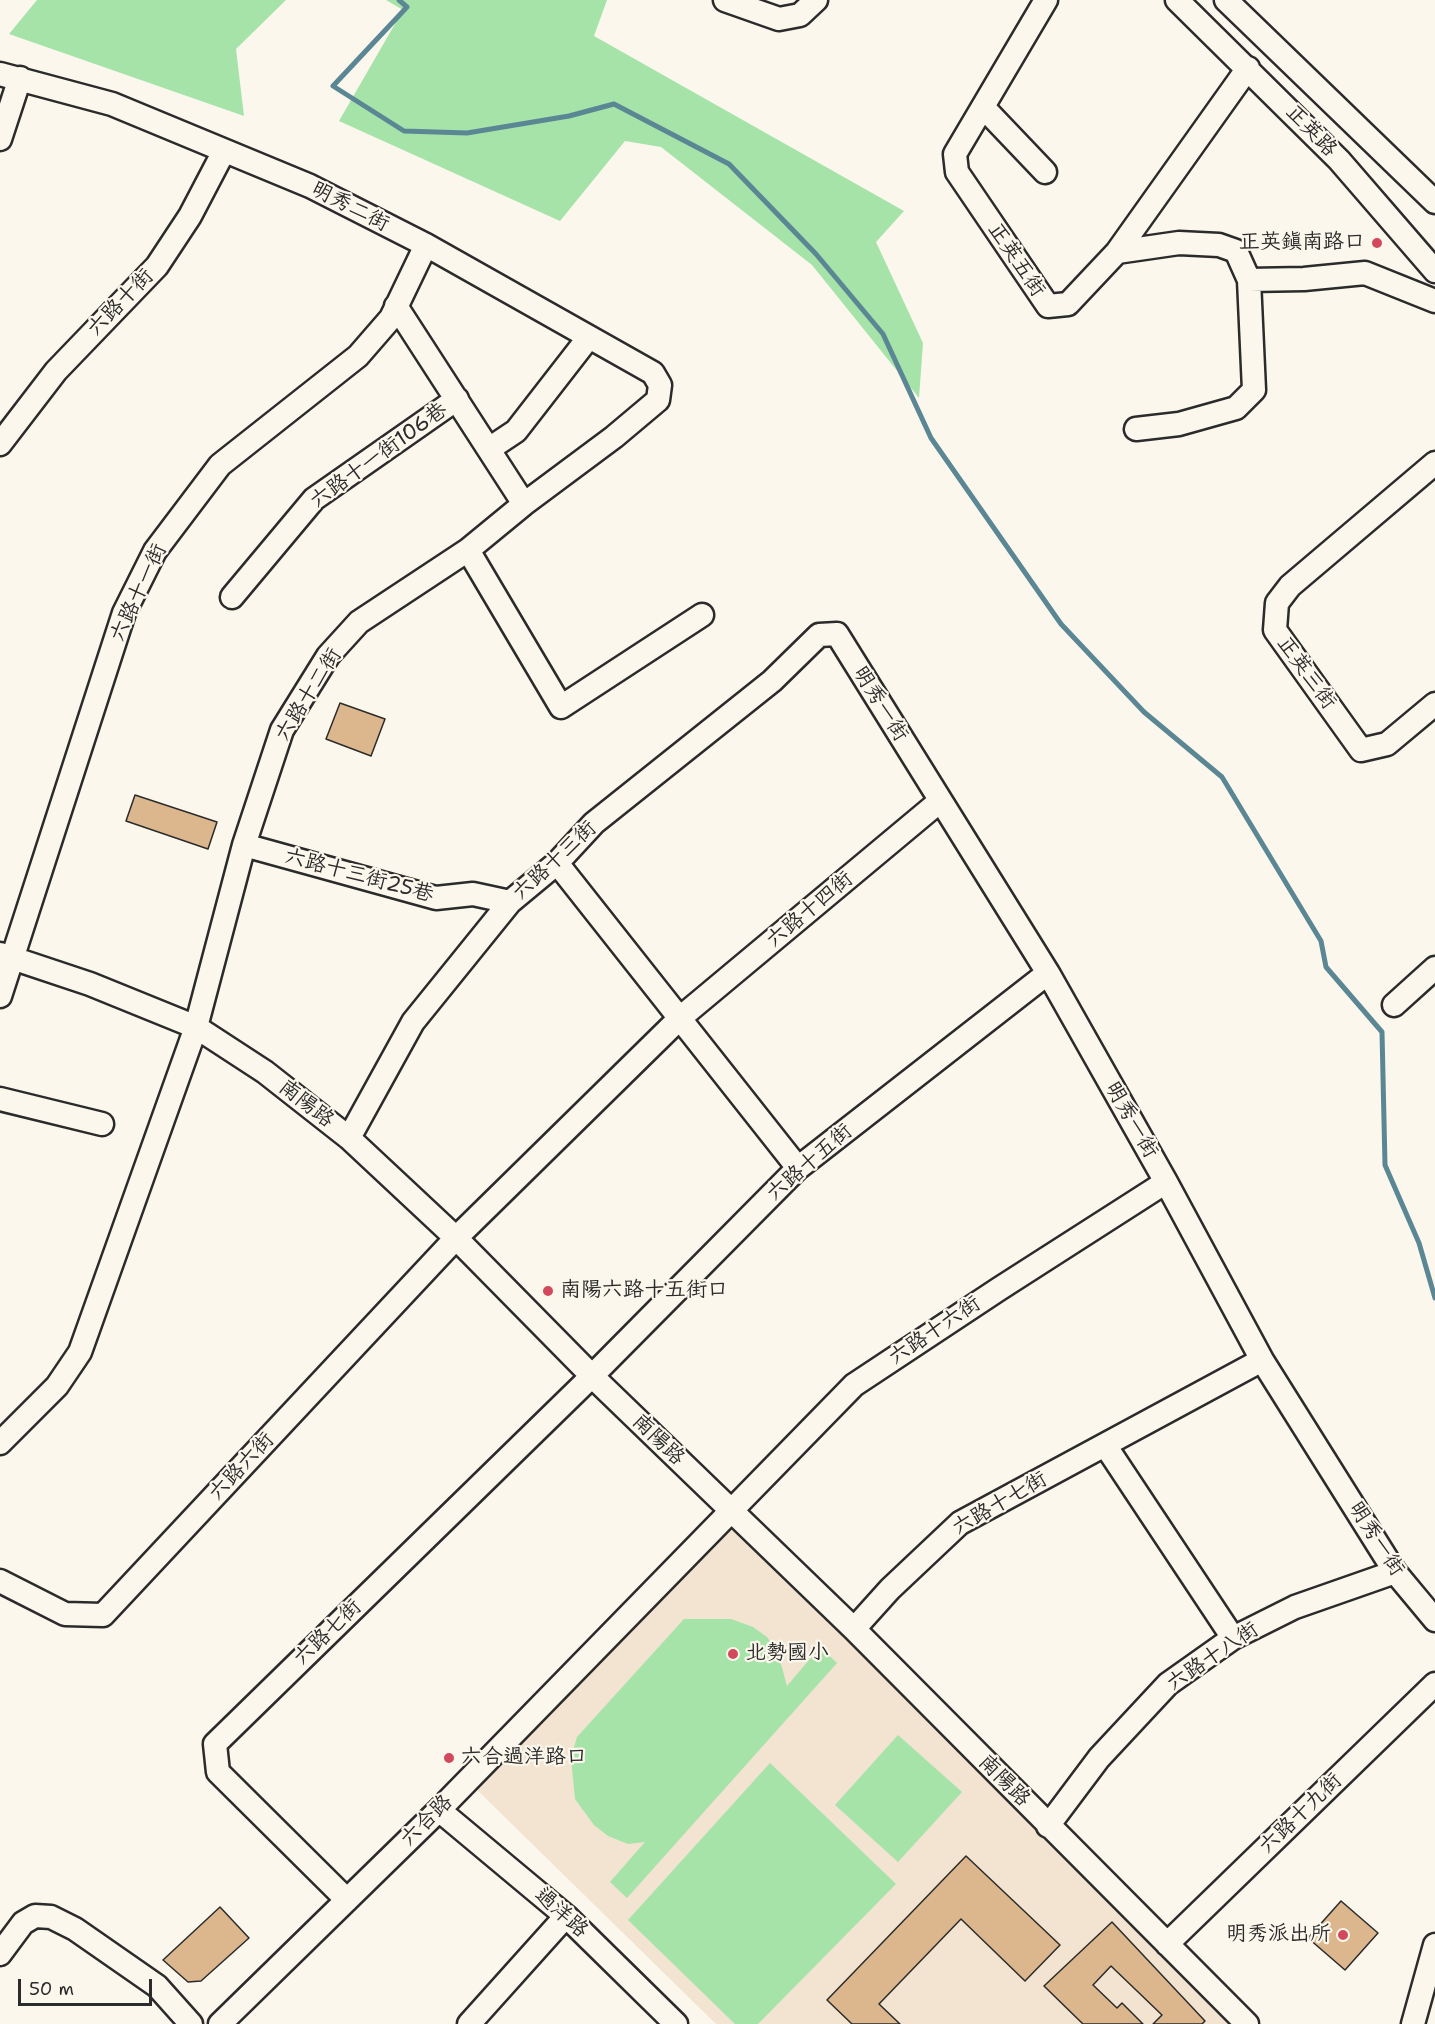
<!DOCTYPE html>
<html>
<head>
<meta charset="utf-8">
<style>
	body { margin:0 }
	#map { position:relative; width:1435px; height:2024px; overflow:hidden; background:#fbf7ec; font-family:"Shantell Sans",sans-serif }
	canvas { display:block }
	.scale { position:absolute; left:18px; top:1979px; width:134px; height:27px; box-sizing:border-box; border:3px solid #2b2b2b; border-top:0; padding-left:8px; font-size:18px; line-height:21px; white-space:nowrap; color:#2b2b2b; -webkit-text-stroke:4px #fbf7ec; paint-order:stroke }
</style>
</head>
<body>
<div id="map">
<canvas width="1435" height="2024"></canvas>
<div class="scale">50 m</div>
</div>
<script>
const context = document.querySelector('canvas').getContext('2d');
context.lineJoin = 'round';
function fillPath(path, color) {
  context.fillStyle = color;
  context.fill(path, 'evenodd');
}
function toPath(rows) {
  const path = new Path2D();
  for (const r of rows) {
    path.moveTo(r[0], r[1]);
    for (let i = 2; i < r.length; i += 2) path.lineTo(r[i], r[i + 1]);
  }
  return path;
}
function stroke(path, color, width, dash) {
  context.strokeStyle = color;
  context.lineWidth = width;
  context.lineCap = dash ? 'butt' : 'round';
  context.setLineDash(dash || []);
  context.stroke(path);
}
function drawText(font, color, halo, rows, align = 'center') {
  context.font = font + ' "Shantell Sans","LXGW WenKai TC",sans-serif';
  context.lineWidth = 4.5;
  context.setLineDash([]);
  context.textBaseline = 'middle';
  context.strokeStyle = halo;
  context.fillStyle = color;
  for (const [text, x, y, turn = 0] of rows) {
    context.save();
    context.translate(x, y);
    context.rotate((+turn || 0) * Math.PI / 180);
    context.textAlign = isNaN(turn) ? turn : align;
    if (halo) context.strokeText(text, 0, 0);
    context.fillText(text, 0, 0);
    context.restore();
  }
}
const built = toPath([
	[732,1525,1241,2024,716,2024,471,1784]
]);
const green = toPath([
	[37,0,286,0,236,49,244,116,9,34],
	[386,0,607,0,594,36,904,211,876,242,923,343,919,398,812,265,661,147,625,141,560,221,339,121,403,10],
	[684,1619,731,1619,753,1627,767,1637,778,1653,787,1686,820,1647,837,1663,627,1898,610,1882,645,1842,628,1844,608,1836,594,1825,575,1799,571,1758,577,1737],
	[898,1735,962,1792,898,1862,835,1805],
	[770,1763,896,1884,758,2024,735,2024,628,1920]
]);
const stream = toPath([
	[399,0,407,7,333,86,404,131,467,133,569,116,614,104,729,164,816,254,883,334,931,438,1061,624,1144,712,1222,777,1321,941,1326,967,1382,1032,1385,1165,1419,1243,1435,1298]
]);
const building = toPath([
	[340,703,385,719,371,756,326,739,340,703],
	[135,795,217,822,208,849,126,821,135,795],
	[966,1856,1060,1945,1025,1981,961,1919,879,2004,900,2024,852,2024,827,2000,966,1856],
	[1341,1901,1378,1933,1345,1970,1308,1938,1341,1901],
	[220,1907,249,1938,201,1981,188,1982,163,1960,220,1907],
	[1112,1922,1205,2021,1202,2024,1153,2024,1162,2015,1111,1966,1093,1985,1117,2008,1122,2003,1143,2024,1083,2024,1044,1986,1112,1922]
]);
const minor = toPath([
	[725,0,779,19,800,15,816,0],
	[1046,0,955,154,957,172,1048,306,1068,304,1117,252,1248,68],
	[1177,0,1339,160,1435,271],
	[1226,0,1435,202],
	[0,74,112,104,310,186,426,245,653,373,660,385,658,400,614,437,524,504,468,550,359,622,328,656,282,730,244,845,196,1027,80,1352,57,1386,0,1443],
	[984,108,1045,172],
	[0,139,20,78],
	[1117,252,1179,243,1219,245,1236,251,1249,280,1254,390,1236,408,1179,424,1136,429],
	[1249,280,1304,279,1365,273,1435,301],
	[396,306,524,504],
	[0,444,56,371,157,266,190,216,224,151],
	[489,449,516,431,589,337],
	[1435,463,1290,586,1277,603,1275,630,1361,750,1387,744,1435,704],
	[468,550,561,707,702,615],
	[232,597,314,499,457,399],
	[244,845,436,898,473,894,510,902],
	[557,863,798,1168],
	[0,954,90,984,196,1027,265,1072,349,1138,456,1238,592,1376,854,1629,1247,2024],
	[0,996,124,613,155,551,220,465,358,356,391,318,426,245],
	[1394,1005,1435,968],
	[0,1099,102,1124],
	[349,1138,413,1022,510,902,557,863,594,823,772,681,819,635,837,634,1048,973,1166,1182,1262,1360,1395,1572,1435,1620],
	[1105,1445,1233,1638],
	[0,1581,65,1614,103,1615,456,1238,680,1018,940,801],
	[854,1629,890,1589,960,1523,1262,1360],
	[439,1810,566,1916,676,2024],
	[1048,1826,1099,1758,1168,1684,1233,1638,1295,1607,1395,1572],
	[347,1900,218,1772,215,1744,592,1376,798,1168,1048,973],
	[1167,1944,1435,1684],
	[0,1954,23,1923,35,1916,51,1917,75,1929,157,1986,191,2024],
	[220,2024,439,1810,854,1385,999,1289,1166,1182],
	[469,2024,566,1916],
	[1413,2024,1435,1945]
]);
const markers = [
	[1377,243,6,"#d1495b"],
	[548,1291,6,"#d1495b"],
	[733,1654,6,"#d1495b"],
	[449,1758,6,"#d1495b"],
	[1343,1935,6,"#d1495b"]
];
const streetNames = [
	["正英路",1311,131,46],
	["明秀二街",350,207,27],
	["正英五街",1016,260,56],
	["六路十街",121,303,-46],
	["六路十一街106巷",379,456,-36],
	["六路十一街",139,593,-65],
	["正英三街",1306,673,54],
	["六路十二街",309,695,-58],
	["明秀一街",880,704,58],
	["六路十三街",555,861,-43],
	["六路十三街25巷",359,876,15],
	["六路十四街",810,910,-40],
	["南陽路",306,1104,38],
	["明秀一街",1131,1120,60],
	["六路十五街",810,1163,-41],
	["六路十六街",935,1331,-34],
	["南陽路",658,1440,44],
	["六路六街",242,1467,-47],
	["六路十七街",1000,1504,-30],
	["明秀一街",1376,1539,57],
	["六路七街",328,1633,-44],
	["六路十八街",1213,1657,-34],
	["南陽路",1004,1781,45],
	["六路十九街",1301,1814,-44],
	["六合路",427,1821,-45],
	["過洋路",561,1913,42]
];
const poiNames = [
	["正英鎮南路口",1365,243,"right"],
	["南陽六路十五街口",560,1291],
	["北勢國小",745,1654],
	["六合過洋路口",461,1758],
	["明秀派出所",1331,1935,"right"]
];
fillPath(built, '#f2e4d0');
fillPath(green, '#a6e3a9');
stroke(stream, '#5b8795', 5);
fillPath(building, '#dcb78e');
stroke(building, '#2b2b2b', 1.5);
stroke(minor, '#2b2b2b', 27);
stroke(minor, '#fbf7ec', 22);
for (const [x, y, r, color] of markers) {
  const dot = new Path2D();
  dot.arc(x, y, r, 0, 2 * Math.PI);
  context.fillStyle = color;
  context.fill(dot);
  stroke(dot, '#fbf7ec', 2);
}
drawText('21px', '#2b2b2b', '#fbf7ec', streetNames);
drawText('21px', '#2b2b2b', '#fbf7ec', poiNames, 'left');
</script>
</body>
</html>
